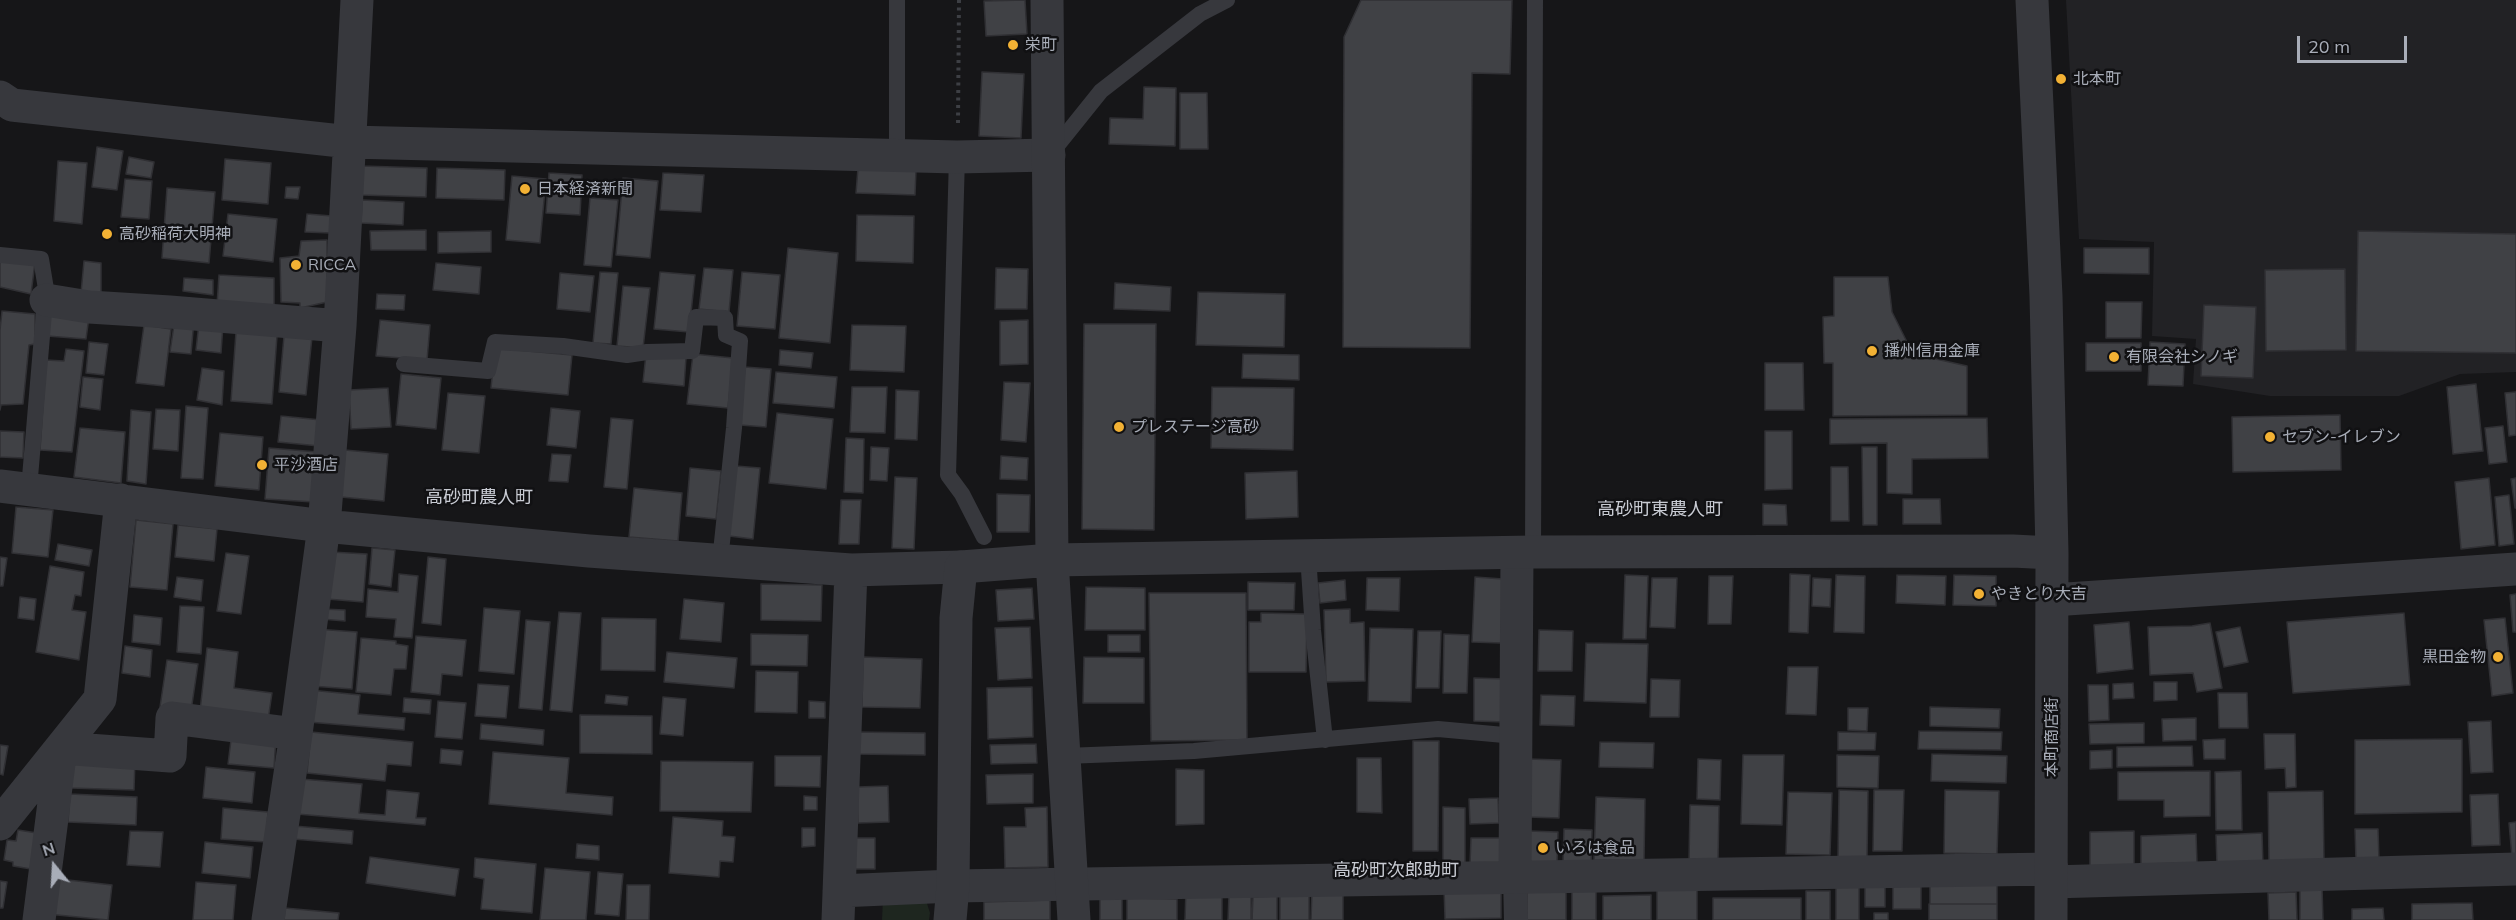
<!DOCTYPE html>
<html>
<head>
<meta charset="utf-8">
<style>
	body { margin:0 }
	#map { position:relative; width:2516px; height:920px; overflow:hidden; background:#161618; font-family:Mulish,sans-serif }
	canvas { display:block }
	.north { position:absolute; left:24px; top:836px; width:60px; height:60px; -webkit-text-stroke:4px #111113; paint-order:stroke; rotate:342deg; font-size:16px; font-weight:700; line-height:24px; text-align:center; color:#a8adb8 }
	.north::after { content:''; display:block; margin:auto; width:21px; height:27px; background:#a8adb8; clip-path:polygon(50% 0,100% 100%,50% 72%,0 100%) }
	.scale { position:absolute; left:2297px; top:36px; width:110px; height:27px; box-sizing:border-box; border:3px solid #a8adb8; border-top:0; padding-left:8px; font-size:18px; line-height:21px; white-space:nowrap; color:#a8adb8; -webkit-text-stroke:4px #111113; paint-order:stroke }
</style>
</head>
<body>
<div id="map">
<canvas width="2516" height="920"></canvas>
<div class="north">N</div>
<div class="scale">20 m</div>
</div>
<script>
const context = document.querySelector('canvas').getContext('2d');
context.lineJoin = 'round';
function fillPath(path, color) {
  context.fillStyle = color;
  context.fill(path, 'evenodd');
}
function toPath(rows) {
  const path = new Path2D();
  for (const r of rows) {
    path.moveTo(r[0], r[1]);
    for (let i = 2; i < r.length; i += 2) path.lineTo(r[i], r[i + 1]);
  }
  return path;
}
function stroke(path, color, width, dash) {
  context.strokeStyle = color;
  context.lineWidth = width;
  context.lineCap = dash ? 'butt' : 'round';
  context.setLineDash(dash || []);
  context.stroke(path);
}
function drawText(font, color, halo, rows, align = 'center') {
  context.font = font + ' Mulish,"Noto Sans JP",sans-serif';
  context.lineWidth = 5;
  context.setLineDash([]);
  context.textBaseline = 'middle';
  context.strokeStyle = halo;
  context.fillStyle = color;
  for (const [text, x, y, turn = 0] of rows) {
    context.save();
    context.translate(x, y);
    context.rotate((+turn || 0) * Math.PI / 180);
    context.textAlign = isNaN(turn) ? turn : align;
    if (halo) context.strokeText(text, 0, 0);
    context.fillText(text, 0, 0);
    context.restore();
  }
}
const built = toPath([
	[2066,0,2516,0,2516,372,2460,374,2399,396,2270,396,2193,384,2196,339,2152,336,2154,242,2079,239]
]);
const green = toPath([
	[925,897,930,913,929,920,882,920,883,898]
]);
const building = toPath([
	[1025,0,1027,34,986,36,984,1,1025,0],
	[1361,0,1512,0,1510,74,1472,73,1470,348,1343,347,1344,37,1361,0],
	[982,72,1024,74,1021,138,979,136,982,72],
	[1144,87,1176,88,1175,146,1109,144,1110,118,1143,119,1144,87],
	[1180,93,1207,93,1208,149,1180,149,1180,93],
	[97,147,123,151,117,190,92,187,97,147],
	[129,157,154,162,151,178,126,174,129,157],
	[225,159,271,163,268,204,222,200,225,159],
	[58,161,87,163,82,224,54,221,58,161],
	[362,166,427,168,426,197,361,195,362,166],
	[437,168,505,170,504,200,436,198,437,168],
	[858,168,916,170,915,195,856,193,858,168],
	[549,173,582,175,580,215,546,213,549,173],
	[663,173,704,175,701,212,660,210,663,173],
	[512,176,546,179,540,243,506,240,512,176],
	[623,178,658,181,650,258,616,255,623,178],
	[125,179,152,181,149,219,121,217,125,179],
	[286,187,300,187,298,199,285,198,286,187],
	[167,188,215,192,209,263,162,258,167,188],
	[590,198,618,200,611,267,584,265,590,198],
	[362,200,404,202,403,225,361,223,362,200],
	[228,214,277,219,273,262,223,256,228,214],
	[307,214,332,216,331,233,305,232,307,214],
	[857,215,914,216,913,263,856,261,857,215],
	[426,230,426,250,371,250,370,231,426,230],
	[491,231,491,252,438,253,438,232,491,231],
	[2358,231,2516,234,2516,353,2356,351,2358,231],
	[327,240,327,302,300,308,300,303,281,302,280,258,299,256,301,241,327,240],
	[788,248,838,253,830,343,779,338,788,248],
	[2084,248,2149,248,2149,274,2084,273,2084,248],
	[0,258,35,262,31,294,0,287,0,258],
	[84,261,101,263,101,295,81,293,84,261],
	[436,263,481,267,479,294,433,290,436,263],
	[704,268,733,270,729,312,699,309,704,268],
	[996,268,1028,269,1027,309,995,309,996,268],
	[2345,269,2346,350,2266,351,2265,270,2345,269],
	[600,272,618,273,611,344,593,343,600,272],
	[660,272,695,275,689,332,654,329,660,272],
	[742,272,780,275,775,329,737,326,742,272],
	[560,273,594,276,590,312,557,309,560,273],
	[219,275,274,278,274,307,217,305,219,275],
	[1834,277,1888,277,1892,312,1907,342,1936,359,1967,366,1967,415,1833,416,1833,363,1824,363,1823,317,1834,316,1834,277],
	[184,278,213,280,213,295,183,291,184,278],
	[1115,283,1171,287,1170,311,1114,309,1115,283],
	[623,286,650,288,643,348,617,346,623,286],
	[1198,292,1285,294,1284,347,1196,345,1198,292],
	[377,294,405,295,404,310,376,309,377,294],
	[2106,302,2142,302,2141,338,2106,338,2106,302],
	[2204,305,2256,307,2253,378,2201,376,2204,305],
	[2,311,35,314,35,344,29,345,23,404,1,405,0,410,0,330,2,311],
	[49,314,89,317,86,339,47,336,49,314],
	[175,318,194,320,191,354,170,352,175,318],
	[380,320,430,325,427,360,376,356,380,320],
	[1028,320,1028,364,1000,365,1000,321,1028,320],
	[199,323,223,325,221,353,196,350,199,323],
	[1084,324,1156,324,1154,530,1082,529,1084,324],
	[144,325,171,329,164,386,136,383,144,325],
	[852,325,906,326,904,372,850,370,852,325],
	[236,332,277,336,272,404,231,401,236,332],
	[284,336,312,337,306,395,279,392,284,336],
	[89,342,108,344,104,375,86,373,89,342],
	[2150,342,2185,344,2183,386,2148,385,2150,342],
	[2086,343,2141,343,2141,371,2086,371,2086,343],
	[495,348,572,355,568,395,491,388,495,348],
	[66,349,84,351,72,452,40,450,46,360,64,361,66,349],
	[780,350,813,353,811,368,779,365,780,350],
	[646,354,686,358,684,386,643,382,646,354],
	[693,354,733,358,728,408,687,404,693,354],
	[1243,354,1299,355,1299,380,1242,378,1243,354],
	[1765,363,1803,363,1804,410,1765,410,1765,363],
	[745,367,771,369,766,427,740,425,745,367],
	[202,368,224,371,222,405,197,400,202,368],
	[776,372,837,377,834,408,773,403,776,372],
	[401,374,441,378,436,429,396,425,401,374],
	[83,377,103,379,100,410,80,407,83,377],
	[1004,382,1030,383,1026,442,1001,440,1004,382],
	[2476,384,2483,451,2453,454,2447,387,2476,384],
	[852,387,887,387,885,433,850,432,852,387],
	[1212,387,1294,388,1293,450,1211,448,1212,387],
	[388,388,391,427,351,429,349,390,388,388],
	[896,390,919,391,917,440,895,439,896,390],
	[2516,392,2516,435,2509,436,2505,393,2516,392],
	[448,393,485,396,479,453,442,450,448,393],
	[186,406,208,408,203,479,181,478,186,406],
	[551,408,580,411,576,448,547,445,551,408],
	[156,409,180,410,178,451,153,449,156,409],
	[131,410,151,412,146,484,127,481,131,410],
	[777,413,833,419,826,489,769,483,777,413],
	[2340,415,2341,470,2233,472,2232,417,2340,415],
	[281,416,321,420,319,446,278,442,281,416],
	[611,418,633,420,627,489,604,487,611,418],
	[1987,418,1988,458,1912,459,1912,494,1887,493,1887,443,1830,444,1830,419,1987,418],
	[2503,426,2507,462,2489,464,2485,428,2503,426],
	[80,428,125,432,121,483,74,477,80,428],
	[0,431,24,432,23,458,0,457,0,431],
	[1765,431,1792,431,1792,489,1765,490,1765,431],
	[220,433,263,437,259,490,215,486,220,433],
	[846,438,864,439,863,493,844,492,846,438],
	[871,447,889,448,887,481,870,480,871,447],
	[1862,447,1877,447,1877,525,1863,525,1862,447],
	[269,448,318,452,314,502,265,499,269,448],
	[345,450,388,454,384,501,341,497,345,450],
	[552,454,571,455,568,482,549,481,552,454],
	[1001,456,1028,458,1027,480,1000,479,1001,456],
	[736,466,760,468,753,539,729,536,736,466],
	[1831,467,1848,467,1849,521,1831,521,1831,467],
	[690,468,721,471,716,519,686,516,690,468],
	[1297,471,1298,517,1246,519,1245,473,1297,471],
	[895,477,917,478,914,549,892,548,895,477],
	[2489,478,2495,545,2461,549,2455,482,2489,478],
	[2516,478,2516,508,2515,508,2511,479,2516,478],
	[634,488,682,493,678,541,629,537,634,488],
	[997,494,1030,495,1029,532,997,532,997,494],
	[2509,495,2514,544,2499,546,2495,497,2509,495],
	[1903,499,1940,499,1941,524,1903,524,1903,499],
	[841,500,861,500,859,544,839,544,841,500],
	[1763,504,1786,505,1787,525,1763,525,1763,504],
	[16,507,53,510,48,557,12,553,16,507],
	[136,520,173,524,167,590,130,587,136,520],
	[178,525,217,529,214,561,175,557,178,525],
	[58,544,92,550,89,566,55,560,58,544],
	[372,548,395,550,391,587,369,584,372,548],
	[331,552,367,554,363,602,327,599,331,552],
	[226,553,249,556,241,614,217,611,226,553],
	[0,557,7,558,3,586,0,586,0,557],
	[428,557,446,559,441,625,422,623,428,557],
	[50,566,84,572,81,596,75,595,72,610,86,612,79,660,36,652,50,566],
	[399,574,418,576,412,638,394,637,396,619,366,617,368,589,398,592,399,574],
	[1790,574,1810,575,1808,633,1789,632,1790,574],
	[1625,575,1648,576,1646,639,1623,639,1625,575],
	[1836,575,1865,576,1864,633,1834,632,1836,575],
	[1897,575,1946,576,1945,605,1896,603,1897,575],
	[1954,575,1996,576,1996,606,1953,605,1954,575],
	[1709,576,1733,576,1731,624,1708,624,1709,576],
	[177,577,203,580,201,601,174,597,177,577],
	[1475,577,1503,579,1501,643,1472,642,1475,577],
	[1367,578,1400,578,1399,611,1366,610,1367,578],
	[1652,578,1677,578,1675,628,1650,627,1652,578],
	[1813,578,1831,579,1830,607,1812,606,1813,578],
	[1345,580,1346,600,1320,603,1318,583,1345,580],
	[1248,582,1295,583,1294,610,1248,610,1248,582],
	[761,584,822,585,821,621,761,620,761,584],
	[1086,587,1145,588,1145,630,1085,630,1086,587],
	[1032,588,1034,619,998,621,996,590,1032,588],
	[1149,593,1246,593,1247,740,1151,741,1149,593],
	[2516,594,2516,632,2513,632,2510,595,2516,594],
	[20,597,36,599,34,620,18,618,20,597],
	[684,599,724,603,721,642,680,639,684,599],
	[180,606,204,607,201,654,177,652,180,606],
	[484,608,520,611,514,674,479,671,484,608],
	[322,609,345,610,345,621,321,619,322,609],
	[1350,609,1350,623,1364,622,1365,681,1326,682,1324,610,1350,609],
	[559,612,581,613,572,712,550,710,559,612],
	[1261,613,1307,614,1306,672,1249,672,1249,622,1261,622,1261,613],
	[2404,613,2410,685,2293,693,2287,622,2404,613],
	[134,615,162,618,160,645,132,642,134,615],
	[602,618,656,619,655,671,601,670,602,618],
	[2505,618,2513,693,2492,696,2484,620,2505,618],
	[526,620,550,622,542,710,519,708,526,620],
	[2129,622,2133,669,2097,673,2094,625,2129,622],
	[2210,623,2222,688,2197,692,2193,673,2150,675,2148,627,2192,626,2210,623],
	[1030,627,1032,678,998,680,995,628,1030,627],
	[2240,627,2248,662,2224,667,2216,632,2240,627],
	[1370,628,1413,629,1411,702,1368,701,1370,628],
	[316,629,357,632,352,689,311,686,316,629],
	[1539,630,1573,631,1572,671,1538,671,1539,630],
	[1418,631,1441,631,1439,688,1416,688,1418,631],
	[751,634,808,635,807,666,751,665,751,634],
	[1444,634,1469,635,1467,693,1443,693,1444,634],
	[1108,635,1140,635,1140,652,1108,652,1108,635],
	[416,636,466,640,462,676,442,674,440,695,411,692,416,636],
	[361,638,396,641,396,644,408,646,406,669,394,669,391,695,356,692,361,638],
	[1586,643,1648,644,1646,703,1584,701,1586,643],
	[125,646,152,650,150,677,122,673,125,646],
	[207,648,238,652,234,688,272,693,268,720,200,711,207,648],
	[667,652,737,658,734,688,664,682,667,652],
	[863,657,922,659,920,708,862,707,863,657],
	[1084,657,1144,658,1144,703,1083,703,1084,657],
	[167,660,198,664,191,711,160,707,167,660],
	[1788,667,1818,667,1816,715,1786,714,1788,667],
	[756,671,798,672,797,713,755,712,756,671],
	[1474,678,1506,679,1505,722,1474,721,1474,678],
	[1651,679,1680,680,1679,717,1650,717,1651,679],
	[2154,682,2177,682,2177,700,2154,701,2154,682],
	[2133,683,2134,698,2113,699,2113,684,2133,683],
	[478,684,509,686,506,718,475,716,478,684],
	[2088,685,2108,685,2109,720,2089,721,2088,685],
	[1032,687,1033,737,988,739,987,688,1032,687],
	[310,690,360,695,358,714,405,718,404,730,308,722,310,690],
	[2218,693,2247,693,2248,728,2219,728,2218,693],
	[606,695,628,697,627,705,605,703,606,695],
	[1541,695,1575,696,1574,726,1540,725,1541,695],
	[663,697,686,699,683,736,660,734,663,697],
	[404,698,431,700,430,714,403,712,404,698],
	[438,701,466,703,462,739,435,737,438,701],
	[809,701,825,702,825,718,809,718,809,701],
	[1930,707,2000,709,1999,728,1930,726,1930,707],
	[1848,708,1868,708,1867,731,1848,730,1848,708],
	[580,715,652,716,652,754,580,753,580,715],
	[2196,718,2196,740,2163,741,2162,719,2196,718],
	[2491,721,2493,772,2471,773,2468,722,2491,721],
	[2144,723,2144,743,2090,744,2089,724,2144,723],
	[481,724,544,730,543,745,480,739,481,724],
	[1919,731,2002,732,2001,750,1918,749,1919,731],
	[232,732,276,737,274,768,228,764,232,732],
	[311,732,413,742,411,766,387,764,385,781,307,773,311,732],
	[855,732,925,733,925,755,855,754,855,732],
	[1838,732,1876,733,1875,750,1838,750,1838,732],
	[2264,734,2295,734,2296,787,2286,788,2285,768,2265,769,2264,734],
	[2225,739,2225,759,2204,759,2203,740,2225,739],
	[2462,739,2462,812,2355,814,2355,740,2462,739],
	[1413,741,1439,741,1438,851,1413,851,1413,741],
	[1600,742,1654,743,1653,768,1599,767,1600,742],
	[1036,744,1037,763,991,764,990,745,1036,744],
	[0,745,8,746,3,775,0,774,0,745],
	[2192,746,2193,766,2117,767,2117,747,2192,746],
	[441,749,463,751,461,765,440,763,441,749],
	[2112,750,2112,768,2090,769,2090,751,2112,750],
	[493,752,569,758,566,793,613,797,612,815,489,804,493,752],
	[1932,754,2007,756,2006,783,1931,781,1932,754],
	[1743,755,1784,755,1782,825,1741,824,1743,755],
	[1837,755,1879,756,1878,788,1837,787,1837,755],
	[775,756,821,756,820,787,775,786,775,756],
	[71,758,135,760,134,790,70,788,71,758],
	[1357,758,1381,758,1382,813,1357,812,1357,758],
	[1528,759,1561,760,1559,818,1527,817,1528,759],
	[1698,759,1721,760,1720,800,1697,799,1698,759],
	[661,761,753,762,751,812,660,811,661,761],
	[206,767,255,772,252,803,203,798,206,767],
	[1176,769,1204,770,1204,824,1176,825,1176,769],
	[2210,771,2210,816,2164,817,2164,800,2118,800,2118,772,2210,771],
	[2241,771,2242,830,2216,830,2215,772,2241,771],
	[1033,774,1033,803,987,804,986,775,1033,774],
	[301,779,362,784,359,813,385,815,387,790,419,793,416,818,426,818,425,825,297,814,301,779],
	[888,786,889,822,858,823,857,787,888,786],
	[1839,790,1868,791,1867,859,1838,858,1839,790],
	[1874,790,1904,790,1902,851,1873,851,1874,790],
	[1945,790,1999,791,1997,854,1944,853,1945,790],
	[2323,791,2324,862,2269,863,2268,792,2323,791],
	[1788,792,1832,793,1830,855,1786,854,1788,792],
	[70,794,137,797,136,825,68,822,70,794],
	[2498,794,2500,845,2472,846,2470,795,2498,794],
	[804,796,817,797,817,810,804,810,804,796],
	[1596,797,1645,799,1644,861,1594,860,1596,797],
	[1498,798,1499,823,1470,824,1469,799,1498,798],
	[1690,805,1719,806,1718,861,1689,861,1690,805],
	[1047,807,1048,867,1005,868,1004,827,1026,827,1025,808,1047,807],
	[1443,807,1465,808,1465,863,1443,863,1443,807],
	[223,808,268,812,266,842,221,839,223,808],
	[673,817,723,821,722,836,735,837,733,862,720,861,719,877,669,873,673,817],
	[2516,822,2516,856,2512,857,2509,823,2516,822],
	[294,826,353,831,352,844,293,839,294,826],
	[802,828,815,828,815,846,802,847,802,828],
	[1564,829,1592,830,1591,864,1563,863,1564,829],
	[2355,829,2378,829,2379,861,2356,862,2355,829],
	[18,830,37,833,31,869,13,866,13,862,4,860,7,840,16,841,18,830],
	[130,831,163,832,160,867,127,865,130,831],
	[1529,831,1558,832,1557,863,1529,863,1529,831],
	[2134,831,2134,869,2090,869,2090,832,2134,831],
	[2262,833,2263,865,2217,866,2216,835,2262,833],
	[2196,834,2197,863,2141,864,2141,836,2196,834],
	[854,838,875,838,875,869,854,869,854,838],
	[1471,838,1502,838,1502,865,1470,864,1471,838],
	[205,842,253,847,250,878,202,873,205,842],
	[577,844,599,846,599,860,576,858,577,844],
	[370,857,459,869,455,896,366,883,370,857],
	[475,858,536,864,532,913,481,909,484,879,474,877,475,858],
	[545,868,590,872,586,920,540,920,545,868],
	[598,872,623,874,619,916,595,914,598,872],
	[1893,877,1921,877,1921,909,1893,909,1893,877],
	[51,878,112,885,108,920,47,914,51,878],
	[1930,878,1997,878,1997,904,1930,904,1930,878],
	[1836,879,1859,879,1859,920,1836,920,1836,879],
	[1865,879,1885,879,1885,907,1865,907,1865,879],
	[0,881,7,882,3,908,0,908,0,881],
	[196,882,236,885,233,920,193,920,196,882],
	[627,885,650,885,649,920,626,920,627,885],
	[1657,885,1697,885,1697,920,1657,920,1657,885],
	[1566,886,1566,920,1527,920,1527,887,1566,886],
	[1501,887,1501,918,1445,919,1444,888,1501,887],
	[2300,887,2322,887,2323,920,2300,920,2300,887],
	[1186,888,1222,888,1222,920,1185,920,1186,888],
	[1596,890,1596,920,1572,920,1572,891,1596,890],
	[1280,891,1309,891,1309,920,1280,920,1280,891],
	[1312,891,1343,891,1343,920,1311,920,1312,891],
	[1806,891,1830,891,1830,920,1806,920,1806,891],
	[2296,892,2297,920,2269,920,2268,893,2296,892],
	[1229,894,1251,894,1251,920,1228,920,1229,894],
	[1651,895,1651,920,1603,920,1603,896,1651,895],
	[1100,896,1122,896,1122,920,1100,920,1100,896],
	[1277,896,1277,920,1252,920,1253,897,1277,896],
	[1127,898,1177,899,1177,920,1127,920,1127,898],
	[1713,898,1801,898,1801,920,1713,920,1713,898],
	[1050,900,1050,920,984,920,984,902,1050,900],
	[2472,903,2473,920,2412,920,2412,904,2472,903],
	[1929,904,1997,904,1997,920,1929,920,1929,904],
	[285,908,339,913,338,920,284,920,285,908],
	[2383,908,2384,920,2352,920,2352,909,2383,908],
	[1874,913,1888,913,1888,920,1874,920,1874,913]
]);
const path = toPath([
	[958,123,959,0]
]);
const service = toPath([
	[1052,152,1101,91,1200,14,1227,0],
	[897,155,897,0],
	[957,157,948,475,962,494,984,537],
	[0,255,41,259,46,289,29,489],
	[404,364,488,371,495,342,563,346,627,355,647,352,692,351,696,317,725,318,726,335,740,341,734,428,720,561],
	[1533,552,1535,0],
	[1308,555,1313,630,1325,740],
	[1065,756,1194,751,1438,729,1515,736]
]);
const pedestrian = toPath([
	[1515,876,1516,920]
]);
const minor = toPath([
	[0,97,12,105,350,142,957,157,1049,155],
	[46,300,89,307,170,312,340,326],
	[0,486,324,526,589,551,851,570,961,567],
	[0,824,100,699,121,500],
	[1515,876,1517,553],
	[2051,882,2516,869],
	[839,891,953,886,2052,869],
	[39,920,61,748,170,756,172,718,296,734],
	[268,920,296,734,324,526,340,326,357,0],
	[838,920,851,570]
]);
const tertiary = toPath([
	[1047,0,1052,560,1074,920],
	[2032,0,2046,296,2052,553,2051,920],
	[2052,600,2516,569],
	[950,920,953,886,956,618,961,567,1052,560,1533,552,2013,551,2052,553]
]);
const markers = [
	[1013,45,6,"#f2b134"],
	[2061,79,6,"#f2b134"],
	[525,189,6,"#f2b134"],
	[107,234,6,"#f2b134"],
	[296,265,6,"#f2b134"],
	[1872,351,6,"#f2b134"],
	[2114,357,6,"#f2b134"],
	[1119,427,6,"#f2b134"],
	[2270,437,6,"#f2b134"],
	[262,465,6,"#f2b134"],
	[1979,594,6,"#f2b134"],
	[2498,657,6,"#f2b134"],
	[1543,848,6,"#f2b134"]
];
const poiNames = [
	["栄町",1025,45],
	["北本町",2073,79],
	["日本経済新聞",537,189],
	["高砂稲荷大明神",119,234],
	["RICCA",308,265],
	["播州信用金庫",1884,351],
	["有限会社シノギ",2126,357],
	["プレステージ高砂",1131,427],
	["セブン-イレブン",2282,437],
	["平沙酒店",274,465],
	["やきとり大吉",1991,594],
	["黒田金物",2486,657,"right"],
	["いろは食品",1555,848]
];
const streetNames = [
	["本町商店街",2052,737,-90]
];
const neighbourhoodNames = [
	["高砂町農人町",479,498],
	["高砂町東農人町",1660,510],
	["高砂町次郎助町",1396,871]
];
fillPath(built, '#222225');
fillPath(green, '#1e261f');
fillPath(building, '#404145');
stroke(building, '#303034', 1.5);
stroke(path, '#3d3f44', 4, [3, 4.5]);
stroke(service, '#37383d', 16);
stroke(pedestrian, '#37383d', 24);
stroke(minor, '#37383d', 33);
stroke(tertiary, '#37383d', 33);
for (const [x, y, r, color] of markers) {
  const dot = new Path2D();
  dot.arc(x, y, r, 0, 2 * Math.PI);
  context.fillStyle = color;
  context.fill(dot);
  stroke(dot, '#111113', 2);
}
drawText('16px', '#a8adb8', '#111113', poiNames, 'left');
drawText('16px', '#a8adb8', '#111113', streetNames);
drawText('18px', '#c9ccd4', '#111113', neighbourhoodNames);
</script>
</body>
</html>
